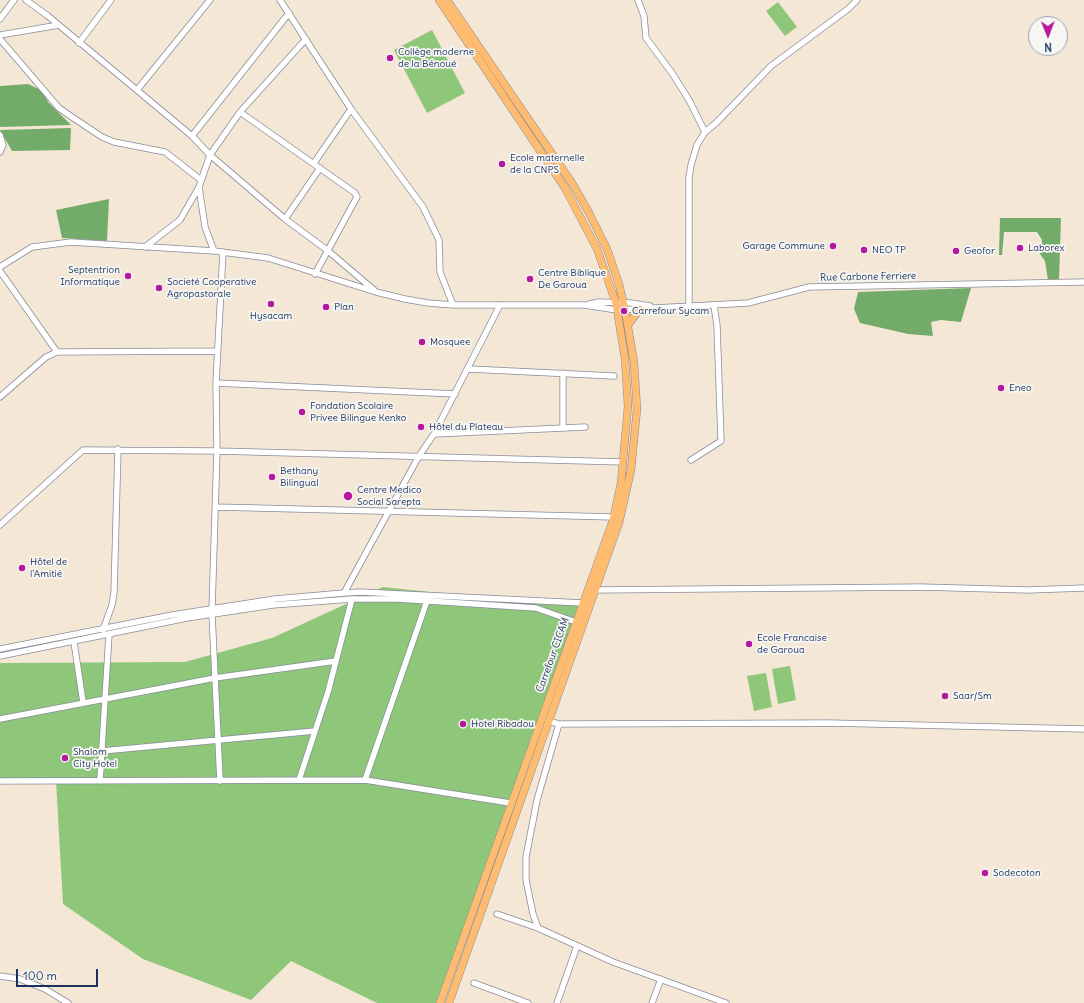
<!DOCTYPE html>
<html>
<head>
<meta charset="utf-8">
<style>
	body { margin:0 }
	#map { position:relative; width:1084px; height:1003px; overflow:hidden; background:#f5e7d5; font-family:Delius,sans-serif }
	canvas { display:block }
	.north { position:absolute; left:1028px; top:16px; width:40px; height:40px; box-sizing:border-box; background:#f6f6f2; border:1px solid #9ea6b7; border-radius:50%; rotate:179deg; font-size:11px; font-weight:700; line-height:16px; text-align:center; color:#1b2f5e }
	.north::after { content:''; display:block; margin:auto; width:14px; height:18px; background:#b5179e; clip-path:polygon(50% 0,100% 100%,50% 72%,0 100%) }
	.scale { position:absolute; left:16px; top:969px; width:82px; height:18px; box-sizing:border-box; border:2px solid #1b2f5e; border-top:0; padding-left:5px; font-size:12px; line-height:14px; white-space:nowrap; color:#1b2f5e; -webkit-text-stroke:3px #f6f6f2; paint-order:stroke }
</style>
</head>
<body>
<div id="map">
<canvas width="1084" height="1003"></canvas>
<div class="north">N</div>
<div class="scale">100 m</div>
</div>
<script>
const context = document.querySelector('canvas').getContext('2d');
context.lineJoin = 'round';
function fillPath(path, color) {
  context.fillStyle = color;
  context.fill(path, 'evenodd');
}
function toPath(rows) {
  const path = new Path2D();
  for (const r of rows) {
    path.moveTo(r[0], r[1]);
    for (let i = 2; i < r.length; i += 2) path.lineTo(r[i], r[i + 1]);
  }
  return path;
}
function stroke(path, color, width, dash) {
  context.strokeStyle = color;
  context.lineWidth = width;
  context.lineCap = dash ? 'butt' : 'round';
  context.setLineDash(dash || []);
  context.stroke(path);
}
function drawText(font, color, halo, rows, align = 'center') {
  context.font = font + ' Delius,sans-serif';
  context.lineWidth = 3.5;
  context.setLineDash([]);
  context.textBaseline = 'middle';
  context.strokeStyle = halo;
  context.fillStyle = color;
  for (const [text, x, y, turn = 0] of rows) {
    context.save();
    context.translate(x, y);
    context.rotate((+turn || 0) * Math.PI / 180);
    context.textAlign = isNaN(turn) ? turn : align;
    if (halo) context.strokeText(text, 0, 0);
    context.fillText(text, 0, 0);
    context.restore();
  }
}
const green = toPath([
	[778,2,797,27,785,36,766,11],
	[432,30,465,93,427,113,394,50],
	[383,587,487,598,586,600,442,1003,377,1003,291,961,251,1000,143,959,63,904,56,781,0,779,0,663,185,662,272,638],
	[790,666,796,700,778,704,772,669],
	[766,673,772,707,754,711,747,676]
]);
const forest = toPath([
	[28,84,43,91,48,102,71,125,0,127,0,86],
	[71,128,70,150,12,151,0,130],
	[109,199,107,241,62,238,56,210],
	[1000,218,1061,218,1059,280,1048,280,1045,261,1040,254,1042,240,1037,232,1004,232,1002,255,999,255],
	[971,288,961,322,941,320,931,322,933,336,908,334,860,323,854,309,858,292]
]);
const minor = toPath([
	[26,0,48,16,192,136,210,155,285,219,327,250,374,290],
	[280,0,351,109,423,207,439,240,440,272,453,305],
	[638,0,644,16,646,38,672,73,689,100,705,132],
	[0,19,14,0],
	[0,35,59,25],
	[0,39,59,108,72,117,102,137,114,142,165,152,201,180],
	[79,43,111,0],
	[137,90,210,0],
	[240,112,355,193,357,197,315,274],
	[0,135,3,145,0,152],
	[192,136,289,13],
	[314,163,351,109],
	[199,187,205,227,214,251],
	[285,219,320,168],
	[145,247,180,220,199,187,210,155,240,112,306,39],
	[0,267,32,247,71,242,214,251,268,258,376,292,405,299,428,303,453,305,584,305,617,310,748,303,809,287,1084,282],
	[0,271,57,352],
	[589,304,599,302,631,303,650,306],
	[689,305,689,178,691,165,697,145,705,132,716,123,771,66,848,9,857,0],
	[469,369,614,376],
	[216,383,455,394],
	[0,397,46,357,57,352,217,351],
	[563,428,563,373],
	[434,434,585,427],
	[691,460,721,441,717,325,714,306],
	[216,507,614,517],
	[0,525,83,450,217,451,623,462],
	[595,590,921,587,1028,590,1084,588],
	[344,593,419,456,434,434,500,305],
	[212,609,217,451,216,383,223,252],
	[212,614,220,781],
	[103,630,112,605,114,593,118,449],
	[74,642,83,702],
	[0,649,172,615,275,599,344,593,360,592,583,603],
	[0,656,187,618,273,605,352,599,398,599,536,608,576,622],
	[0,719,215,678,336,661],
	[548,721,559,724,830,723,1084,729],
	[102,751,315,731],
	[299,780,328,692,352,599],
	[365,780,427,601],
	[0,781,365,780,510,803],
	[100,781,109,634],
	[497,914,538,928,613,962,726,1003],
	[538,928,533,914,526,880,526,857,537,800,559,724],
	[0,976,20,979,45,989,68,1003],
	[474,983,528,1003],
	[557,1003,577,946],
	[652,1003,661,979]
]);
const major = toPath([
	[439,0,565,188,597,249,616,303,625,359,628,406,621,483,613,520,440,1003],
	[447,0,572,183,588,211,607,249,619,284,625,310,634,362,637,409,631,470,619,523,449,1003],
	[628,325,640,309]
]);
const markers = [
	[390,58,4,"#b5179e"],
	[502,164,4,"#b5179e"],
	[833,246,4,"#b5179e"],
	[1020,248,4,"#b5179e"],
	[864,250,4,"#b5179e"],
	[956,251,4,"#b5179e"],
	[128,276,4,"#b5179e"],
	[530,279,4,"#b5179e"],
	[159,288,4,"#b5179e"],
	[271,304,4,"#b5179e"],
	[326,307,4,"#b5179e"],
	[624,311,4,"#b5179e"],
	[422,342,4,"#b5179e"],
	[1001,388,4,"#b5179e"],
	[302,412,4,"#b5179e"],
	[421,427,4,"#b5179e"],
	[272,477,4,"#b5179e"],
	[348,496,5,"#b5179e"],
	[22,568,4,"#b5179e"],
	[749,644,4,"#b5179e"],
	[945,696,4,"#b5179e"],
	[463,724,4,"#b5179e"],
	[65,758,4,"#b5179e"],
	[985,873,4,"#b5179e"]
];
const poiNames = [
	["Collège moderne",398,52],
	["de la Bénoué",398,64],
	["Ecole maternelle",510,158],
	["de la CNPS",510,170],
	["Garage Commune",825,246,"right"],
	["Laborex",1028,248],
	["NEO TP",872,250],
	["Geofor",964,251],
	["Septentrion",120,270,"right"],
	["Informatique",120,282,"right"],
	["Centre Biblique",538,273],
	["De Garoua",538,285],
	["Societé Cooperative",167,282],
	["Agropastorale",167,294],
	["Plan",334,307],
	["Carrefour Sycam",632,311],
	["Hysacam",271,316,"center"],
	["Mosquee",430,342],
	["Eneo",1009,388],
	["Fondation Scolaire",310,406],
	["Privee Bilingue Kenko",310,418],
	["Hôtel du Plateau",429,427],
	["Bethany",280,471],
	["Bilingual",280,483],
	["Centre Medico",357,490],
	["Social Sarepta",357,502],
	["Hôtel de",30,562],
	["l'Amitié",30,574],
	["Ecole Francaise",757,638],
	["de Garoua",757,650],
	["Saar/Sm",953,696],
	["Hotel Ribadou",471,724],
	["Shalom",73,752],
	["City Hotel",73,764],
	["Sodecoton",993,873]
];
const streetNames = [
	["Rue Carbone Ferriere",868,277,-1],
	["Carrefour CICAM",553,655,-70]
];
fillPath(green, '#8fc77a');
fillPath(forest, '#73ac6a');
stroke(minor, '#888b9a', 7);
stroke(major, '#888b9a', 8);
stroke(minor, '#fff', 5.5);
stroke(major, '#febc70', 7);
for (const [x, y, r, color] of markers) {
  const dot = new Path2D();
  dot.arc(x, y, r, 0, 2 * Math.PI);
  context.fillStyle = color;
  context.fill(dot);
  stroke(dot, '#f6f6f2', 1.5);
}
drawText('10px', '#1b2f5e', '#f6f6f2', poiNames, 'left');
drawText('10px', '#1b2f5e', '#f6f6f2', streetNames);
</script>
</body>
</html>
